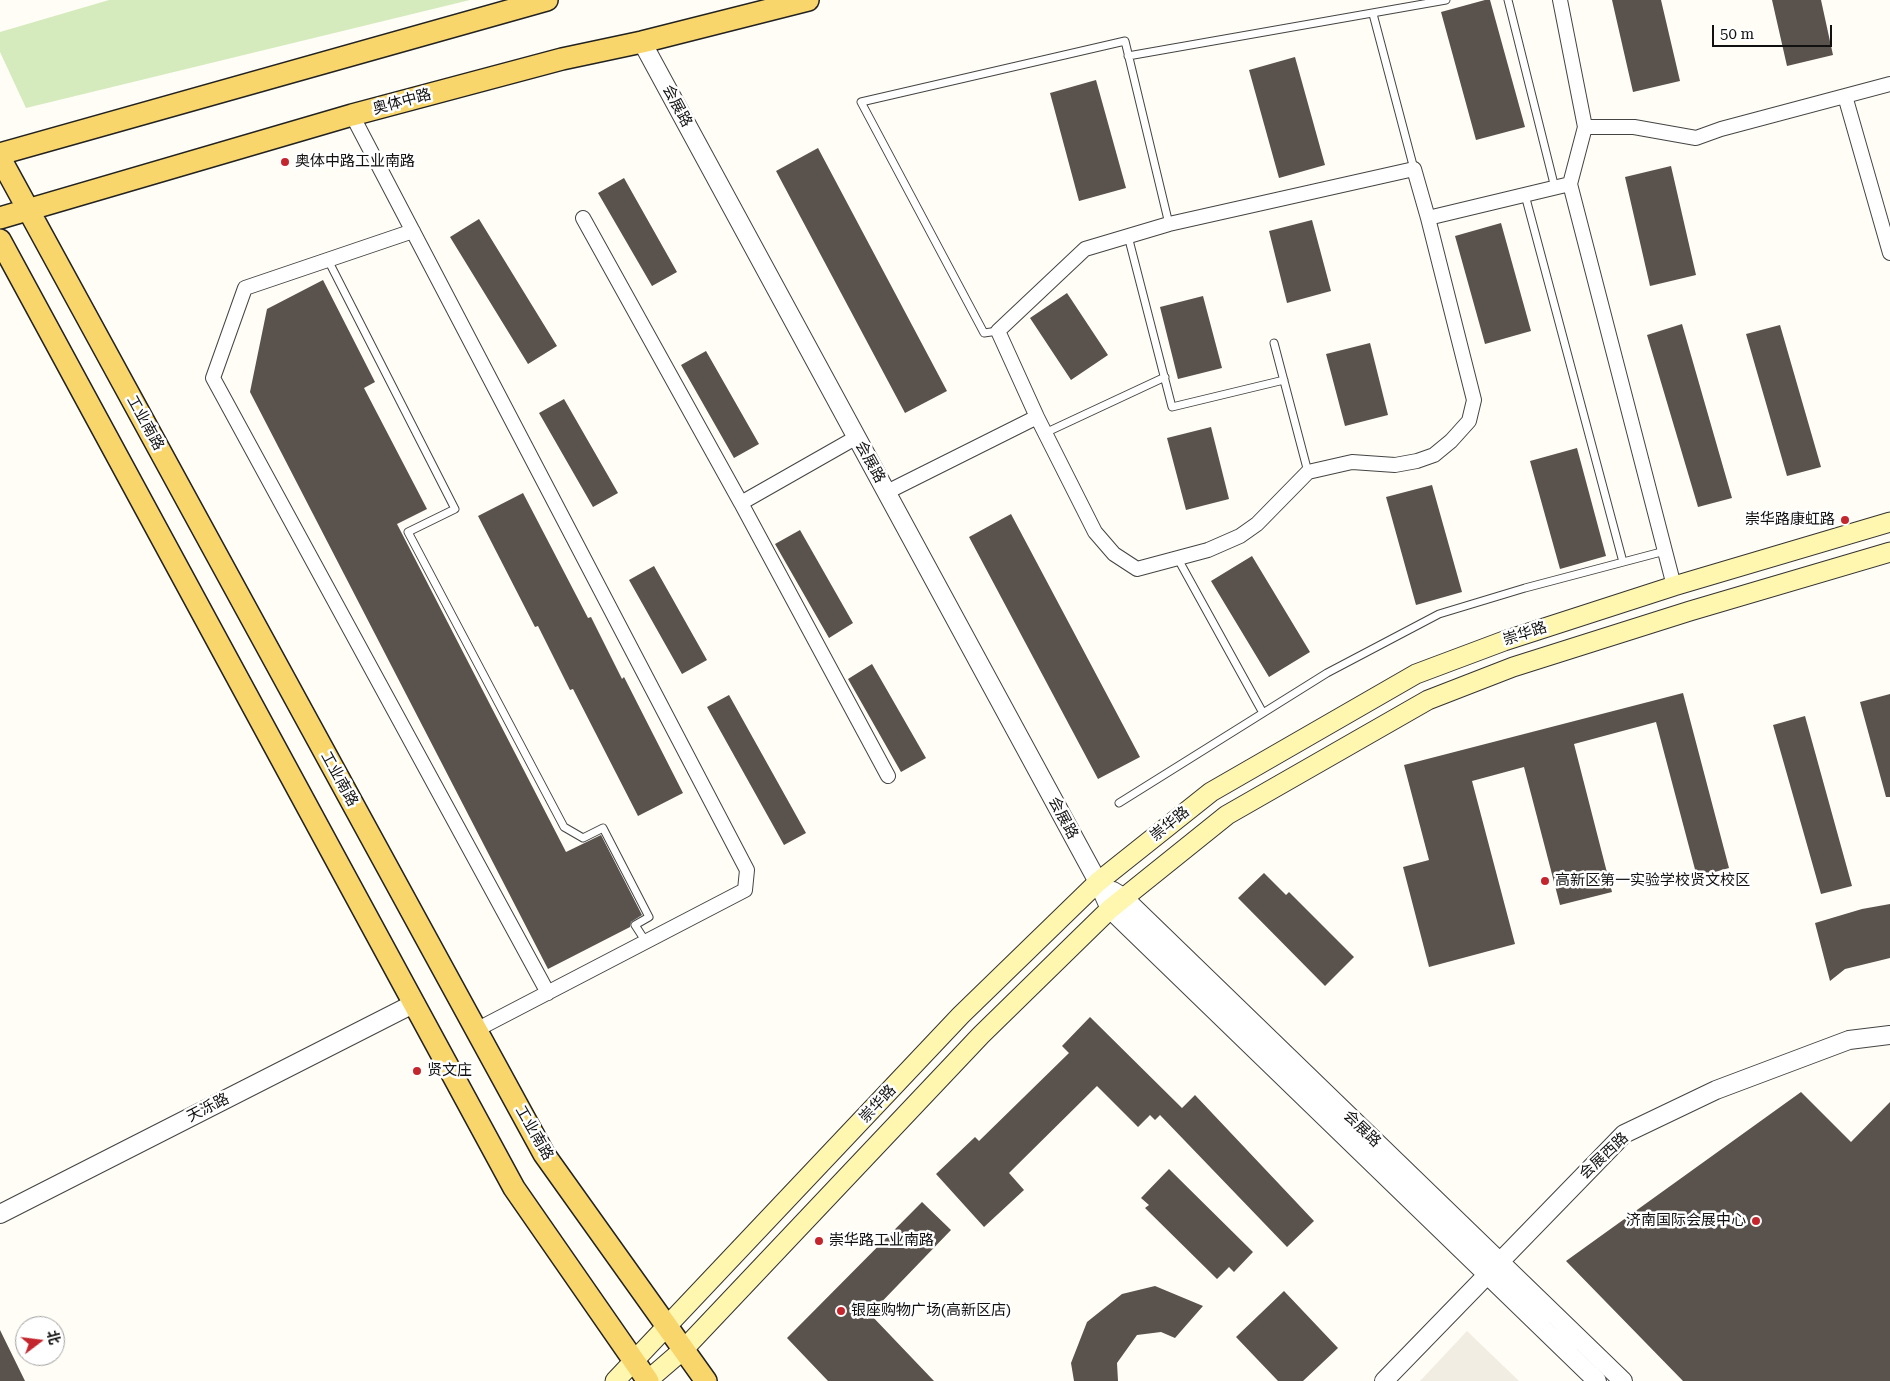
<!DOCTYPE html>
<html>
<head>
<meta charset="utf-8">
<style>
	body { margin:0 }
	#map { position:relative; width:1890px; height:1381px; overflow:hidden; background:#fffdf5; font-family:"Roboto Serif","Noto Sans SC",serif }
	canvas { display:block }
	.north { position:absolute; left:15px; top:1316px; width:50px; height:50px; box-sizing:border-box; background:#fff; border:1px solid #a0a0a0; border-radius:50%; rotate:75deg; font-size:14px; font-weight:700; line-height:20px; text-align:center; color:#111 }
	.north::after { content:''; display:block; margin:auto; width:18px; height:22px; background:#c4262e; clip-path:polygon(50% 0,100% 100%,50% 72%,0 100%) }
	.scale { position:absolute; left:1712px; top:25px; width:120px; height:22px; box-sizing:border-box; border:2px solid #111; border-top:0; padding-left:6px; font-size:15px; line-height:18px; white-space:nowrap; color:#111; -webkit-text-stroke:4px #fff; paint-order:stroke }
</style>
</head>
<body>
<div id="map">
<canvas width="1890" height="1381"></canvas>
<div class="north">北</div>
<div class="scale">50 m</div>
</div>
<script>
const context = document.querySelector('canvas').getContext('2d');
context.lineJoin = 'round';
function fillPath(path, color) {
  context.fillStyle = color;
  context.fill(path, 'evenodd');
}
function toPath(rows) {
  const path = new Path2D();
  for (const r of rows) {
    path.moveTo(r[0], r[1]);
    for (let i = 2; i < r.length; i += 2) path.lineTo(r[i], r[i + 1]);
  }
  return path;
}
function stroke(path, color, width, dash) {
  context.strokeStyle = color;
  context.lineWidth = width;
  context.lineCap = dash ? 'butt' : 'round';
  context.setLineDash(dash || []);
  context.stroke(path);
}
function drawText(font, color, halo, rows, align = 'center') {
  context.font = font + ' "Roboto Serif","Noto Sans SC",serif';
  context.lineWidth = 5;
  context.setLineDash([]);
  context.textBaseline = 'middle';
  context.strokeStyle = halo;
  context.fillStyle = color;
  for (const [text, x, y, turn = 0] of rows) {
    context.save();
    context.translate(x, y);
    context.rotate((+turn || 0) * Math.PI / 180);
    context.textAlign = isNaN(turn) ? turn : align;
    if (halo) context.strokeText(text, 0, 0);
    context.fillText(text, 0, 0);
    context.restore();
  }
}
const green = toPath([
	[109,0,470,0,26,108,0,52,0,32]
]);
const plaza = toPath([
	[1467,1331,1519,1381,1420,1381]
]);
const building = toPath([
	[1485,0,1490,0,1525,127,1476,140,1441,12],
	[1612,0,1661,0,1680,81,1633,92],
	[1772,0,1821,0,1833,55,1787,66],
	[1295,57,1325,165,1279,178,1249,70],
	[1096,80,1126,188,1079,201,1050,93],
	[818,148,947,391,905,413,776,171],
	[1671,166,1696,275,1650,286,1625,177],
	[624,178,677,272,652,286,598,193],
	[479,219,557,346,528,364,450,237],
	[1312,220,1331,291,1287,303,1269,231],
	[1501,223,1531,331,1485,344,1455,236],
	[323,280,375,382,364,388,427,509,397,524,566,852,601,835,642,915,631,922,630,927,548,969,250,392,267,309],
	[1067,293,1108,355,1071,380,1030,318],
	[1203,296,1222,368,1178,379,1160,307],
	[1682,324,1732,498,1698,507,1647,335],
	[1780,325,1821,467,1787,476,1746,334],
	[1370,343,1388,415,1345,426,1326,354],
	[706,351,759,444,734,458,681,365],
	[564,399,618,493,593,507,539,413],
	[1211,427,1229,499,1186,510,1167,438],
	[1577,448,1606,556,1560,569,1530,461],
	[1432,485,1462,592,1416,605,1386,497],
	[523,493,588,618,591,617,622,679,624,677,683,793,638,816,573,689,570,690,538,626,535,627,478,516],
	[1011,514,1140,757,1098,779,969,537],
	[800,530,853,623,829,638,775,544],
	[1252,556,1310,652,1269,677,1211,581],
	[654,566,707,660,682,674,629,580],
	[872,664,926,758,901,772,848,679],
	[1683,693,1729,868,1697,877,1656,722,1574,744,1612,892,1560,905,1524,767,1472,781,1515,944,1429,967,1403,867,1429,860,1404,765],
	[1890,694,1890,797,1886,797,1860,702],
	[729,695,806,833,784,845,707,707],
	[1805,716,1852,886,1821,894,1773,725],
	[1264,873,1286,895,1289,892,1354,957,1325,986,1238,898],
	[1890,904,1890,958,1845,969,1830,981,1815,923,1862,909],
	[1090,1017,1182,1108,1195,1095,1314,1221,1287,1247,1160,1115,1155,1120,1150,1115,1138,1127,1097,1086,1009,1173,1024,1190,984,1227,936,1174,975,1137,979,1141,1069,1053,1062,1046],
	[1801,1092,1851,1142,1890,1102,1890,1381,1683,1381,1566,1261],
	[1169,1169,1253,1252,1234,1272,1229,1267,1217,1279,1145,1208,1149,1205,1141,1198],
	[922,1202,951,1230,870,1314,934,1381,828,1381,787,1338],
	[1155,1286,1203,1306,1175,1338,1161,1332,1137,1335,1117,1363,1118,1381,1074,1381,1071,1363,1087,1322,1122,1294],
	[1284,1291,1338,1348,1303,1381,1278,1381,1236,1337],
	[0,1330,25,1381,0,1381]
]);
const service = toPath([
	[1508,0,1555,188],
	[1373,14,1414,169],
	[1128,56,1446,0],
	[1525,195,1623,562],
	[1128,236,1172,407,1284,380],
	[327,258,455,509,408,532,564,827,583,838,603,828,649,917,635,925,646,942],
	[998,331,984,333,861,102,1125,41,1169,224],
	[1274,343,1308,472],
	[1045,433,1165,377],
	[1178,559,1263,713],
	[1119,803,1327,673,1439,614,1525,588,1665,551]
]);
const minor = toPath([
	[1560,0,1585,127,1570,184,1674,586],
	[1845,96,1890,253],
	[352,115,747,870,745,890,476,1030],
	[1585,127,1634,127,1696,138,1721,129,1890,84],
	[583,218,741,503,857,437],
	[1428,218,1474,400,1469,421,1451,441,1434,455,1417,461,1395,465,1352,462,1308,472,1257,524,1240,536,1208,550,1137,569,1114,554,1095,532,1037,417,998,331,1085,249,1169,224,1414,169,1428,218,1570,184],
	[413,231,245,288,213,378,548,993],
	[887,492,1037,417],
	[741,503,888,776]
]);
const tertiary = toPath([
	[642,42,1098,882,1110,909,1597,1381],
	[1113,891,1123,897,1623,1381],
	[0,1214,415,1003],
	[1384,1381,1624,1134,1716,1090,1849,1040,1890,1035]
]);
const secondary = toPath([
	[615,1381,961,1015,1098,882,1211,792,1416,674,1504,641,1674,586,1890,522],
	[647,1381,684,1349,981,1035,1110,909,1227,815,1428,700,1513,667,1690,611,1890,552]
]);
const primary = toPath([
	[0,154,547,0],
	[0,158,544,1154,706,1381],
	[0,218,352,115,562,59,642,42,808,0],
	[0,240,514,1188,648,1381]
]);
const markers = [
	[285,162,5,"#c4262e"],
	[1845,520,5,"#c4262e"],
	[1545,881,5,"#c4262e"],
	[417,1071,5,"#c4262e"],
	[1756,1221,5,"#c4262e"],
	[819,1241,5,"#c4262e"],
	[841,1311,5,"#c4262e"]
];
const streetNames = [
	["奥体中路",402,102,-15],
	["会展路",677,106,62],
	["工业南路",145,423,61],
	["会展路",870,462,61],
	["崇华路",1525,634,-18],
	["工业南路",339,779,61],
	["会展路",1063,818,62],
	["崇华路",1170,824,-39],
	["崇华路",878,1104,-47],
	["天泺路",208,1108,-27],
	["会展路",1362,1129,44],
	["工业南路",534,1133,60],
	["会展西路",1604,1156,-43]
];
const poiNames = [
	["奥体中路工业南路",295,162],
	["崇华路康虹路",1835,520,"right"],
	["高新区第一实验学校贤文校区",1555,881],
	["贤文庄",427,1071],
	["济南国际会展中心",1746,1221,"right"],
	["崇华路工业南路",829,1241],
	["银座购物广场(高新区店)",851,1311]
];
fillPath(green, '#d5ebbd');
fillPath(plaza, '#f1ede2');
fillPath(building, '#5a524d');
stroke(service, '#444', 9);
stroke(minor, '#444', 16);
stroke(tertiary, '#444', 20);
stroke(secondary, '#333', 21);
stroke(primary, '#222', 24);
stroke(service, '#fff', 7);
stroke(minor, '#fff', 14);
stroke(tertiary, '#fff', 18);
stroke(secondary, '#fff6b0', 19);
stroke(primary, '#f9d66b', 21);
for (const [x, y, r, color] of markers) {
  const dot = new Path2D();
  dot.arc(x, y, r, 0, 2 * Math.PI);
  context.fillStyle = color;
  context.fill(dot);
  stroke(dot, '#fff', 2);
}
drawText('15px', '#111', '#fff', streetNames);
drawText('15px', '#111', '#fff', poiNames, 'left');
</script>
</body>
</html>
